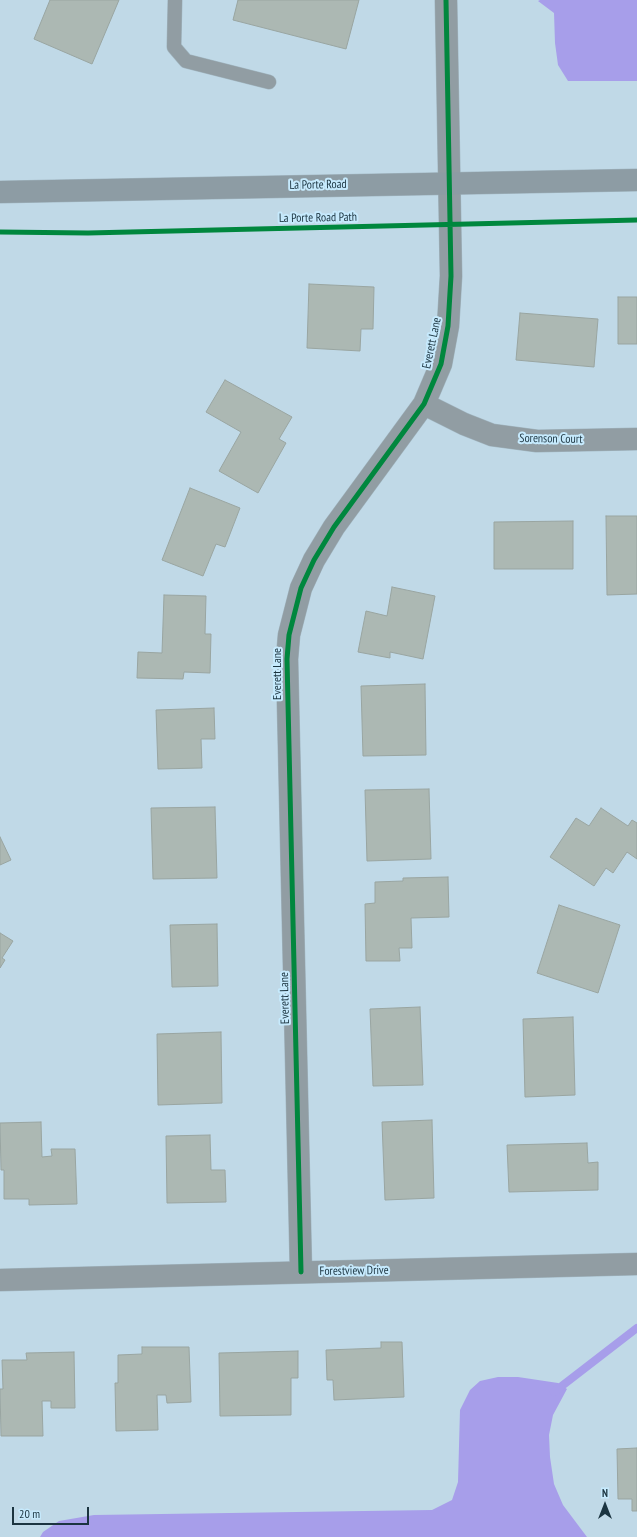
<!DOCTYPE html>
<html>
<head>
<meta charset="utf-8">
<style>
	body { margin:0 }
	#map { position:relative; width:637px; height:1537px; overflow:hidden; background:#c0d9e7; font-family:"PT Sans Narrow",sans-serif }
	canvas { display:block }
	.north { position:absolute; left:585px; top:1485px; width:40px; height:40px; -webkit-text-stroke:3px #c6eafd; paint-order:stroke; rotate:0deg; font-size:11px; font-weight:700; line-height:16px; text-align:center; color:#1b3440 }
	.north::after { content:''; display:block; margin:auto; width:14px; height:18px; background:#1b3440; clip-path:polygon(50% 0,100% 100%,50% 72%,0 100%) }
	.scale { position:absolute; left:12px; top:1507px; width:77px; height:18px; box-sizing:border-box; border:2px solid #1b3440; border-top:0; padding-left:5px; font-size:12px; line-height:14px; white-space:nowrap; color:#1b3440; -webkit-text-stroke:3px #c6eafd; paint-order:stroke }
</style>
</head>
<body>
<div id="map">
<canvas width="637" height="1537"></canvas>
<div class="north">N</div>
<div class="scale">20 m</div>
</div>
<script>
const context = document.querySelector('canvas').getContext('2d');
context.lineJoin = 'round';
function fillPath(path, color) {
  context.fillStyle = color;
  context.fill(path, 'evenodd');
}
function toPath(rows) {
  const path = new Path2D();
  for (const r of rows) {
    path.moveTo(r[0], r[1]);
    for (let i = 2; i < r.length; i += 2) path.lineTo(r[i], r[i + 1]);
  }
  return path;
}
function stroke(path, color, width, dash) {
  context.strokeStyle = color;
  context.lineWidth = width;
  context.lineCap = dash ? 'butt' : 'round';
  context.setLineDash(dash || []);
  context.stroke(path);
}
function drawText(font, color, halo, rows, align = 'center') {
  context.font = font + ' "PT Sans Narrow",sans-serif';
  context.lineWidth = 4;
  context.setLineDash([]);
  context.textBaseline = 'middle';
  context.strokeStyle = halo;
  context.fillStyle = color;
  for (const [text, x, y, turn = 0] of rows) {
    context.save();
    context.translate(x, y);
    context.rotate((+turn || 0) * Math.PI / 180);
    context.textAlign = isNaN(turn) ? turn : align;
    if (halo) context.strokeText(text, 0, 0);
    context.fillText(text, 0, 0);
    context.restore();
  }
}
const water = toPath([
	[540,0,637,0,637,81,568,81,558,65,555,43,554,13,538,1],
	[498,1377,518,1377,558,1383,567,1389,553,1415,549,1435,550,1457,554,1484,563,1505,587,1537,40,1537,43,1532,59,1521,94,1515,432,1510,452,1500,458,1482,460,1410,470,1390,480,1381]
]);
const stream = toPath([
	[554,1392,637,1328]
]);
const building = toPath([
	[50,0,119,0,92,64,34,39,50,0],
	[238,0,359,0,346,49,233,20,238,0],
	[309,284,374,287,373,329,361,329,360,351,307,348,309,284],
	[618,297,637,297,637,344,618,344,618,297],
	[520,313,598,319,594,367,516,360,520,313],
	[225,380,292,417,279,439,286,443,258,493,219,471,241,432,206,412,225,380],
	[190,488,240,508,225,547,216,544,203,576,162,560,190,488],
	[606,516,637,516,637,594,607,595,606,516],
	[573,521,573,569,494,569,494,522,573,521],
	[392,587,435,596,423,659,390,652,390,658,358,652,366,611,387,616,392,587],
	[164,595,206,596,205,634,211,634,210,673,184,672,183,679,137,678,138,652,162,653,164,595],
	[425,684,426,755,363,756,361,686,425,684],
	[214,708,215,739,201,739,202,768,158,769,156,710,214,708],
	[429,789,431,859,367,861,365,790,429,789],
	[215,807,217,878,153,879,151,808,215,807],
	[601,808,628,826,632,820,637,823,637,859,627,852,613,873,606,868,594,886,550,857,576,818,589,826,601,808],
	[0,837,11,860,0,865,0,837],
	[448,877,449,917,411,918,412,948,399,948,400,961,366,961,365,904,375,903,375,882,403,881,403,878,448,877],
	[559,905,620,925,598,993,537,973,559,905],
	[217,924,218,986,172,987,170,925,217,924],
	[0,933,13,941,2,958,5,960,0,968,0,933],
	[420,1007,423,1085,373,1086,370,1009,420,1007],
	[573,1017,575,1095,525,1097,523,1019,573,1017],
	[221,1032,222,1103,158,1105,157,1034,221,1032],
	[432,1120,434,1198,385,1200,382,1122,432,1120],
	[41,1122,42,1157,52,1156,51,1149,75,1149,77,1204,29,1205,29,1199,4,1199,4,1170,1,1170,0,1123,41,1122],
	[210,1135,211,1170,225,1170,226,1202,167,1203,166,1136,210,1135],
	[587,1143,588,1163,598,1162,598,1190,509,1192,507,1145,587,1143],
	[381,1342,402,1342,404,1397,334,1400,333,1380,327,1380,326,1350,381,1348,381,1342],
	[142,1347,189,1347,191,1402,167,1403,166,1395,157,1395,158,1430,116,1431,115,1383,118,1383,118,1355,142,1354,142,1347],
	[298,1351,298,1378,291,1378,291,1415,220,1416,219,1353,298,1351],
	[74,1352,75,1408,51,1408,51,1401,42,1401,43,1436,1,1436,0,1389,3,1389,2,1360,27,1360,26,1353,74,1352],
	[637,1448,637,1511,632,1511,632,1499,618,1499,617,1449,637,1448]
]);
const lane = toPath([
	[175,0,174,47,186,61,269,82]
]);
const street = toPath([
	[424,404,464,424,492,435,537,441,637,439],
	[301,1272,287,659,289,635,301,588,314,560,334,527,424,404,441,364,448,326,451,276,446,0],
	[0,1280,637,1264]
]);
const secondary = toPath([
	[0,192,637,180]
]);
const cycleway = toPath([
	[0,232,88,233,637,220],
	[301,1272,287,659,289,635,301,588,314,560,334,527,424,404,441,364,448,326,451,276,446,0]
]);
const streetNames = [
	["La Porte Road",318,185,-1],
	["La Porte Road Path",318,218,-1],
	["Everett Lane",432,343,-78],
	["Sorenson Court",551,439,1],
	["Everett Lane",278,674,-90],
	["Everett Lane",285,998,-91],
	["Forestview Drive",354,1271,-1]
];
fillPath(water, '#a79eea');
stroke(stream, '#a79eea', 8);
fillPath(building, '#acb8b3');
stroke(building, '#99a5a1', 1);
stroke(lane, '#a2b7c2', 15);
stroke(street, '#a2b7c2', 23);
stroke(secondary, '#a2b7c2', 23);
stroke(lane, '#919da3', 14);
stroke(street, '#919da3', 22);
stroke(secondary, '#8d9ca4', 22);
stroke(cycleway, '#00873e', 5);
drawText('12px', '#1b3440', '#c6eafd', streetNames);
</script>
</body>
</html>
